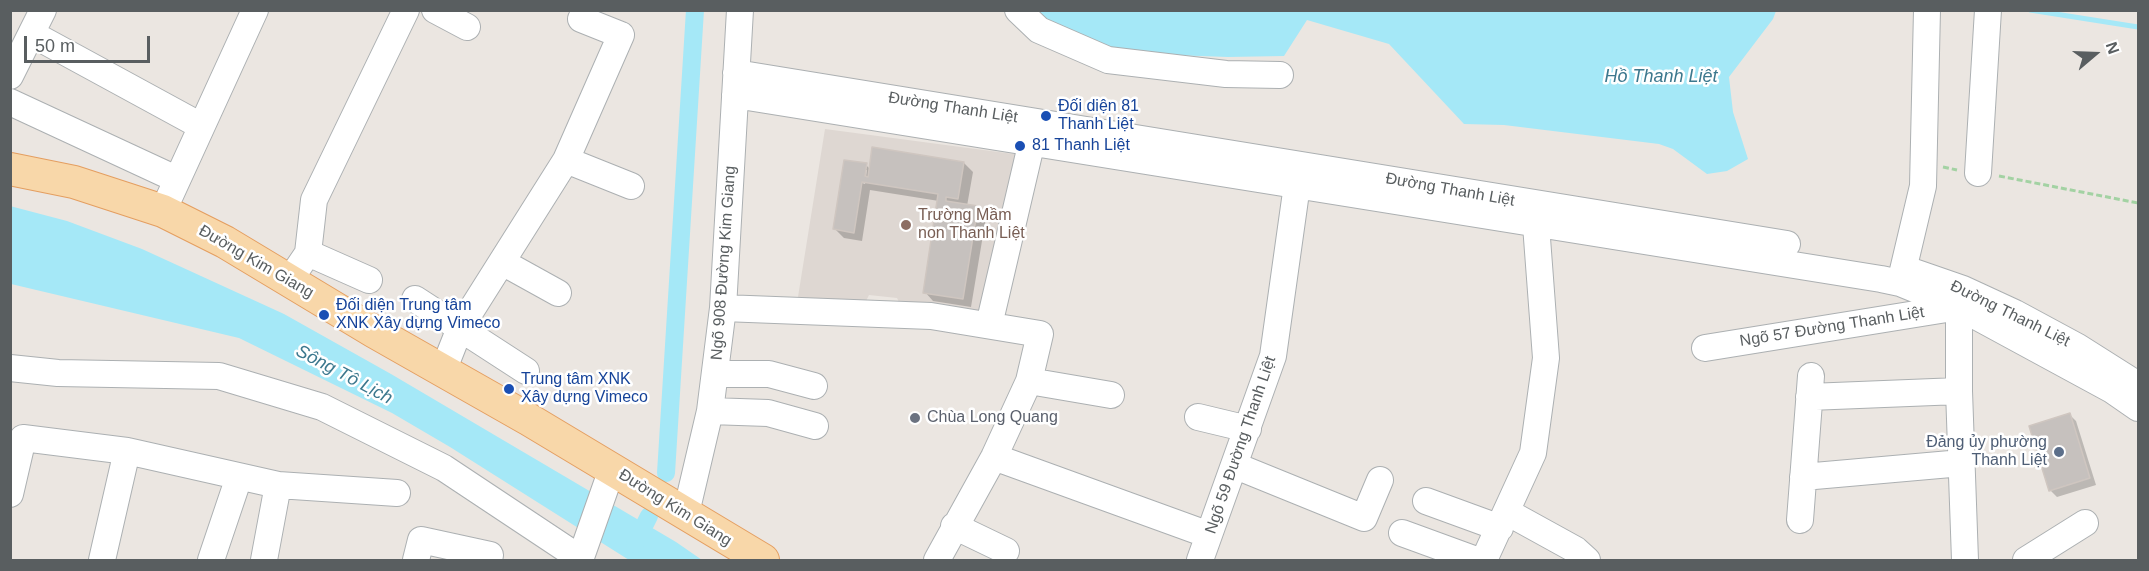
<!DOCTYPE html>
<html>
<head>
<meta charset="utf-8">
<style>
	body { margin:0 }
	#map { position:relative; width:2149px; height:571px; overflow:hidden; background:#ebe6e1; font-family:Arial,sans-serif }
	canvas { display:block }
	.frame { position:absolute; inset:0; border:12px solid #595e60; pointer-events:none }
	.north { position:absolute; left:2065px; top:24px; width:60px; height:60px; -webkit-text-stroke:4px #fff; paint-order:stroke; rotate:71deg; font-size:16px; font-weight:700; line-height:24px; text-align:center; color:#595e60 }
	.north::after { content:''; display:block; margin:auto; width:21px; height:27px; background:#595e60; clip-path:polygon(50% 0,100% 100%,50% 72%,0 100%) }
	.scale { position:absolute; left:24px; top:36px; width:126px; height:27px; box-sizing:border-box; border:3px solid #595e60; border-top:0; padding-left:8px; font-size:18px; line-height:21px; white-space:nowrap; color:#595e60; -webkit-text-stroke:4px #fff; paint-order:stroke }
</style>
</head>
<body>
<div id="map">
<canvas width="2149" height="571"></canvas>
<div class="frame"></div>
<div class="north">N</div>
<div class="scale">50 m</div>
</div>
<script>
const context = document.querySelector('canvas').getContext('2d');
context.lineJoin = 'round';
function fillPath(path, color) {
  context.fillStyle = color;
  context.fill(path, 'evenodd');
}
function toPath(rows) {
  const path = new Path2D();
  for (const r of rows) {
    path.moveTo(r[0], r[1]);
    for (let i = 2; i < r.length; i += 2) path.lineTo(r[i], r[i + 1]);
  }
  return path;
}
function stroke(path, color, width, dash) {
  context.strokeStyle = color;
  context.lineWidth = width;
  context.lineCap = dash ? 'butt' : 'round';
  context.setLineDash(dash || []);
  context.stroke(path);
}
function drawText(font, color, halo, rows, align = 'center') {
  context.font = font + ' Arial,sans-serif';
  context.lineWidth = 5;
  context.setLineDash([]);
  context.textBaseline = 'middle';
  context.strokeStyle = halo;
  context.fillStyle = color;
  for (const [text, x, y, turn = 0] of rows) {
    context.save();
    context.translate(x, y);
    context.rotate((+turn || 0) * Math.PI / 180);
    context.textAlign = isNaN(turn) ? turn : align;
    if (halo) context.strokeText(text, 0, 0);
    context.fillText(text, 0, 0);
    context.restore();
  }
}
const education = toPath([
	[825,129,1021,155,982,316,902,308,897,298,869,295,863,307,797,303]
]);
const water = toPath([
	[1028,11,1776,11,1773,19,1729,77,1733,112,1748,159,1727,171,1707,174,1673,149,1659,144,1504,125,1464,124,1389,44,1307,20,1284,56,1228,57,1144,54,1091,43],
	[10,206,67,221,142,249,284,314,391,374,676,542,702,560,629,560,450,447,392,413,239,338,11,284]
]);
const shadow = toPath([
	[964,163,973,172,967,206,977,208,986,217,971,307,933,301,925,292,939,201,870,190,862,241,844,238,835,229,866,165,870,169],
	[864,170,867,170,865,184,862,183],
	[2070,415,2076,421,2096,485,2057,497,2050,490]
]);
const stream = toPath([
	[2030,10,2138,27]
]);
const canal = toPath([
	[666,473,695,10],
	[635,544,649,516]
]);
const building = toPath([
	[872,147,964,162,958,199,946,197,946,201,978,206,963,299,923,293,938,194,862,182,854,233,833,229,844,160,867,163,865,176,868,177,872,147],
	[2070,413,2090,478,2049,491,2029,426,2070,413]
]);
const path = toPath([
	[1943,167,1957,170],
	[1999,176,2138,203]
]);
const minor = toPath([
	[435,10,467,27],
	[1018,10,1039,30,1108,60,1226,74,1280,75],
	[32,34,201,126],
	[736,73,1787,244],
	[10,76,43,10],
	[735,95,1881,279,1900,283,1959,307,2112,390,2138,408],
	[10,102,176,179],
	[566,160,631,186],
	[1978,173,1988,10],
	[163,211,255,10],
	[308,253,369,280],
	[502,262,558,293],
	[1911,271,1963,289,2015,313,2078,347,2138,385],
	[289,281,308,253,314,200,406,10],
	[1900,283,1923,186,1927,10],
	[1962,294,1959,307,1959,391,1965,560],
	[415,299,526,371],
	[723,308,931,316,1040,334,1029,381,994,457,937,560],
	[989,325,1032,141],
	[1705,348,1959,307],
	[10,368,58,373,219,376,322,407,444,468,581,559],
	[443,371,460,328,566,160,621,35,581,19],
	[715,374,769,374,814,386],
	[1029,381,1111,395],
	[1809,397,1959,391],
	[710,411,768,413,815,426],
	[1198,417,1248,429],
	[994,457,1209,535],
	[1236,466,1364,518,1380,480],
	[1803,477,1962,463],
	[10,494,23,438,127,451,278,485,397,493],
	[1426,501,1500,528],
	[1507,512,1576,550,1587,560],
	[686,513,710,411,723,308,740,10],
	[1800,520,1811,376],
	[954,526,1006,551],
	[1402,533,1476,560],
	[102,560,127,451],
	[211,560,239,477],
	[264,560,278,485],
	[416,560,421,540,490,555,489,560],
	[580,560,612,469],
	[1200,560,1273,356,1297,185],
	[1484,560,1533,453,1546,358,1536,225],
	[2026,560,2085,523]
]);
const major = toPath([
	[10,169,74,182,163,211,225,242,373,331,528,419,763,560]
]);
const markers = [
	[1046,116,6,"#1a4fb4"],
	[1020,146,6,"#1a4fb4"],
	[906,225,6,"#8d6e63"],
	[324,315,6,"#1a4fb4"],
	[509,389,6,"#1a4fb4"],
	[915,418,6,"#6b7280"],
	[2059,452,6,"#5c6f8a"]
];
const transitNames = [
	["Đối diện 81",1058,107],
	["Thanh Liệt",1058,125],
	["81 Thanh Liệt",1032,146],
	["Đối diện Trung tâm",336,306],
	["XNK Xây dựng Vimeco",336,324],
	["Trung tâm XNK",521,380],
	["Xây dựng Vimeco",521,398]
];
const streetNames = [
	["Đường Thanh Liệt",953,108,9],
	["Đường Thanh Liệt",1450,190,10],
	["Đường Kim Giang",256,262,30],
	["Ngõ 908 Đường Kim Giang",724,263,-86],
	["Đường Thanh Liệt",2010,314,26],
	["Ngõ 57 Đường Thanh Liệt",1832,327,-9],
	["Ngõ 59 Đường Thanh Liệt",1241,445,-71],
	["Đường Kim Giang",675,508,32]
];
const educationNames = [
	["Trường Mầm",918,216],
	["non Thanh Liệt",918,234]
];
const worshipNames = [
	["Chùa Long Quang",927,418]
];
const serviceNames = [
	["Đảng ủy phường",2047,443],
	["Thanh Liệt",2047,461]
];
const waterNames = [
	["Hồ Thanh Liệt",1661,77],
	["Sông Tô Lịch",344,375,28]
];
fillPath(education, '#ded7d2');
fillPath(water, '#a5e8f7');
fillPath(shadow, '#0003');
stroke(stream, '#a5e8f7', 5);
stroke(canal, '#a5e8f7', 18);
fillPath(building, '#c6c1be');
stroke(building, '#cfc6c0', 1.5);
stroke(minor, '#acb0b2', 28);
stroke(major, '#e49e60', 34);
stroke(path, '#a3d2a3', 3, [6, 3]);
stroke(minor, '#fff', 26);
stroke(major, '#f8d7a9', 32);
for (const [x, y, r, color] of markers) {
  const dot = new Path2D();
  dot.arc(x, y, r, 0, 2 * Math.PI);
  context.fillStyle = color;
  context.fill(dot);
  stroke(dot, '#fff', 2);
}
drawText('16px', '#164399', '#fff', transitNames, 'left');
drawText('16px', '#595e60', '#fff', streetNames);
drawText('16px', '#785e54', '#fff', educationNames, 'left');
drawText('16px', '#5b616d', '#fff', worshipNames, 'left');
drawText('16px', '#4e5e75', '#fff', serviceNames, 'right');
drawText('italic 18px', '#3c788e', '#fff', waterNames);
</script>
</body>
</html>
